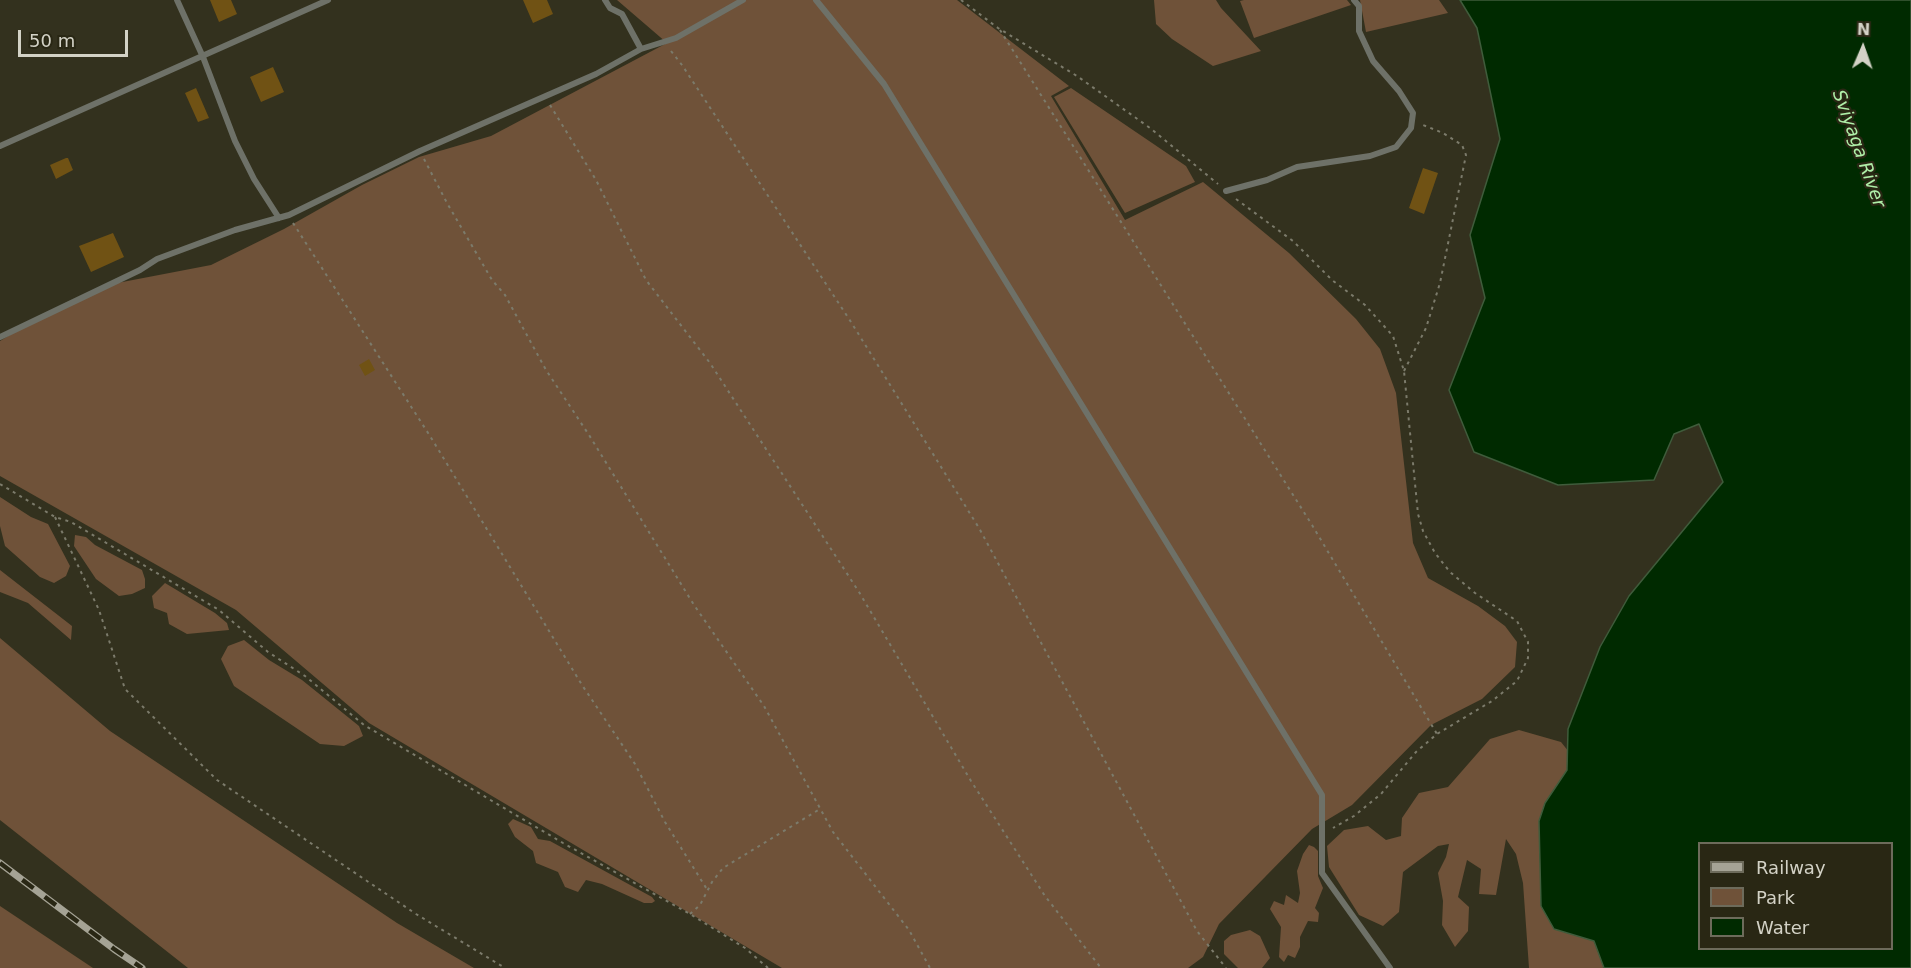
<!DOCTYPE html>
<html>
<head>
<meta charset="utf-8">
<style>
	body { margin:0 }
	#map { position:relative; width:1911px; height:968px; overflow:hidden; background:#33311e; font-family:"DejaVu Sans",sans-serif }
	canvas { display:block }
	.legend { position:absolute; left:1698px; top:842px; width:195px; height:108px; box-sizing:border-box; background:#292714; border:2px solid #6d6b5b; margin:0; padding:8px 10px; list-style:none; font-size:18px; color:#d3d2c6 }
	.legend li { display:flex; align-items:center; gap:12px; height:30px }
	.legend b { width:30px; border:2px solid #6d6b5b }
	.north { position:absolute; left:1833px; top:18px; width:60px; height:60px; -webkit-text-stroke:4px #292714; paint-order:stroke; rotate:2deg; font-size:16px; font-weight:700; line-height:24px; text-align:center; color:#d3d2c6 }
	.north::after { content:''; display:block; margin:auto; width:21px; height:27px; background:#d3d2c6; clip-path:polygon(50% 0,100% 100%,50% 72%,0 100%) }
	.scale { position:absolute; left:18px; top:30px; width:110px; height:27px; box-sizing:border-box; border:3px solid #d3d2c6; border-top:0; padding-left:8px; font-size:18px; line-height:21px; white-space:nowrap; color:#d3d2c6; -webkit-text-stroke:4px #292714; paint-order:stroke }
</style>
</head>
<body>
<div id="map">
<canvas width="1911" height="968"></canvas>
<ul class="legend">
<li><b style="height:8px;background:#a5a395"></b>Railway</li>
<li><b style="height:16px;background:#6f5239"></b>Park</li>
<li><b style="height:16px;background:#002a00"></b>Water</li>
</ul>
<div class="north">N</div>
<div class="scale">50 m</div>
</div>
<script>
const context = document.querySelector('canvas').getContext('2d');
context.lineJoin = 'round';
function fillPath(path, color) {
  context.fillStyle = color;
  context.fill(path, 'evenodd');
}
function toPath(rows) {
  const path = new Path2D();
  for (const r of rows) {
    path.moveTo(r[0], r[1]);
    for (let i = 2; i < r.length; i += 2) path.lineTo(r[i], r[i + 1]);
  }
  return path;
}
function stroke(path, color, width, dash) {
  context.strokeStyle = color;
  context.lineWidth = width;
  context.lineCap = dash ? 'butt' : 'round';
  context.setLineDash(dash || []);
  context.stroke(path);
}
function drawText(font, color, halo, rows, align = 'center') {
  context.font = font + ' "DejaVu Sans",sans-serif';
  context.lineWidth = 4.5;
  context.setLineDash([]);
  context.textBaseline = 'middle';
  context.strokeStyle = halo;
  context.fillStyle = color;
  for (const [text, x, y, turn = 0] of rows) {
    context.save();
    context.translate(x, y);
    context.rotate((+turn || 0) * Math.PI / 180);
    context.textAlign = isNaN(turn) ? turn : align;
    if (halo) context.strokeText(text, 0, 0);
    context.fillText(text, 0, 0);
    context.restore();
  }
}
const green = toPath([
	[617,0,957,0,1069,86,1051,96,1125,220,1203,182,1289,253,1356,319,1380,349,1396,393,1413,543,1428,578,1478,606,1505,626,1517,642,1515,667,1482,699,1431,725,1352,805,1312,829,1219,924,1203,957,1188,968,782,968,369,723,236,610,0,476,0,341,26,325,112,284,211,265,284,229,362,185,419,157,491,136,667,43],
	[1154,0,1216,0,1221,8,1261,51,1213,66,1172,39,1156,24],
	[1244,0,1347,0,1351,5,1254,38,1240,1],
	[1360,0,1439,0,1448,13,1366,32],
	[1071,88,1186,166,1195,182,1125,213,1054,97],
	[0,497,31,517,48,524,70,566,66,576,54,583,40,577,5,546,0,526],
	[75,535,86,537,95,545,142,570,145,579,145,588,132,594,119,596,96,579,74,546],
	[0,570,72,626,71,640,28,603,0,592],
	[165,583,215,613,227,623,229,630,187,634,169,624,167,613,154,608,152,596],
	[0,638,110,731,397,923,474,968,188,968,0,820],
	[244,640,269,660,302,680,359,726,363,736,344,746,320,744,234,686,221,659,228,646],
	[1519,730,1561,742,1569,752,1567,770,1545,803,1539,821,1541,906,1555,929,1594,941,1604,968,1529,968,1523,883,1516,854,1506,839,1496,895,1479,894,1481,869,1467,860,1458,897,1469,907,1468,931,1455,947,1442,925,1443,901,1438,873,1446,857,1449,844,1438,846,1403,872,1399,912,1383,926,1359,915,1329,867,1327,846,1344,830,1368,826,1386,840,1401,836,1402,818,1419,793,1448,787,1490,739],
	[513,819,531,827,538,839,550,841,652,897,655,901,652,903,644,903,602,884,586,880,578,892,565,887,558,872,536,863,533,851,515,837,508,824],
	[1309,845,1314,847,1318,851,1318,876,1323,888,1315,908,1319,913,1318,922,1308,921,1300,937,1300,947,1295,958,1288,955,1284,962,1279,957,1281,927,1270,909,1274,901,1284,905,1286,895,1298,903,1300,893,1297,871,1303,854],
	[0,906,93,968,0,968],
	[1250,930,1260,936,1270,958,1262,968,1238,968,1224,954,1224,941,1231,935]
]);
const water = toPath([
	[1460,0,1911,0,1911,968,1604,968,1594,941,1554,929,1541,906,1539,821,1545,803,1567,770,1568,729,1600,647,1629,596,1723,482,1699,424,1674,434,1654,480,1558,485,1474,452,1449,390,1485,298,1470,235,1500,139,1477,28,1460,0],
	[1700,844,1892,844,1892,948,1700,948,1700,844]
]);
const building = toPath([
	[210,0,231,0,237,14,219,22],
	[523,0,547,0,553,14,533,23],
	[273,67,284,92,261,102,250,77],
	[196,88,209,118,198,122,185,93],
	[66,158,68,158,73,170,56,179,50,165],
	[1423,168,1438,173,1424,214,1409,208],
	[113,233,124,257,91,272,79,246],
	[369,359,375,370,365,376,359,365]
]);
const path = toPath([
	[961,0,998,28,1077,76,1150,128,1218,184],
	[1000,30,1312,525,1437,734],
	[671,51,682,65,851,322,979,528,1197,931,1226,968],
	[550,105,596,180,646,280,710,363,859,592,971,781,1045,896,1101,968],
	[424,159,447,203,492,280,505,295,546,370,589,435,694,605,764,706,833,832,909,930,930,968],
	[1236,199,1293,241,1332,280,1365,305,1393,336,1404,371,1418,514,1423,531,1435,553,1450,572,1475,593,1517,621,1528,642,1528,658,1517,681,1492,701,1437,734,1416,752,1381,794,1354,816,1333,828],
	[293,223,430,436,582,685,635,764,665,822,708,891],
	[1404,371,1426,328,1440,283,1466,155,1462,145,1443,133,1423,125],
	[0,484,55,517,71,522,219,610,268,652,305,676,364,725,563,843,690,914,745,948,768,968],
	[55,517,99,610,125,689,217,780,416,914,505,968],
	[690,914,700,905,712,882,723,868,820,809]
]);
const service = toPath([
	[177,0,203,57,235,141,254,179,279,218],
	[816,0,884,84,1322,795,1322,873,1390,968],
	[641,49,676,38,743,0],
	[0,146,328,0],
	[1226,191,1267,180,1297,167,1370,156,1396,147,1411,128,1413,113,1399,91,1373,61,1359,31,1359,6,1354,0],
	[0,337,140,270,157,259,235,230,289,215,420,151,596,74,641,49,622,14,610,8,605,0]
]);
const rail = toPath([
	[0,863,114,949,142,968]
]);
const waterNames = [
	["Sviyaga River",1858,149,70]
];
fillPath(green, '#6f5239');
fillPath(water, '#002a00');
stroke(water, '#3f5c3b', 1.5);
fillPath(building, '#705214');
stroke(path, '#7c7b6b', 2, [3, 4.5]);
stroke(service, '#6e7168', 6);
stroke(rail, '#a5a395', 7);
stroke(rail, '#292714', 4.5, [14]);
drawText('italic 18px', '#afefa8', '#292714', waterNames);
</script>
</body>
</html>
